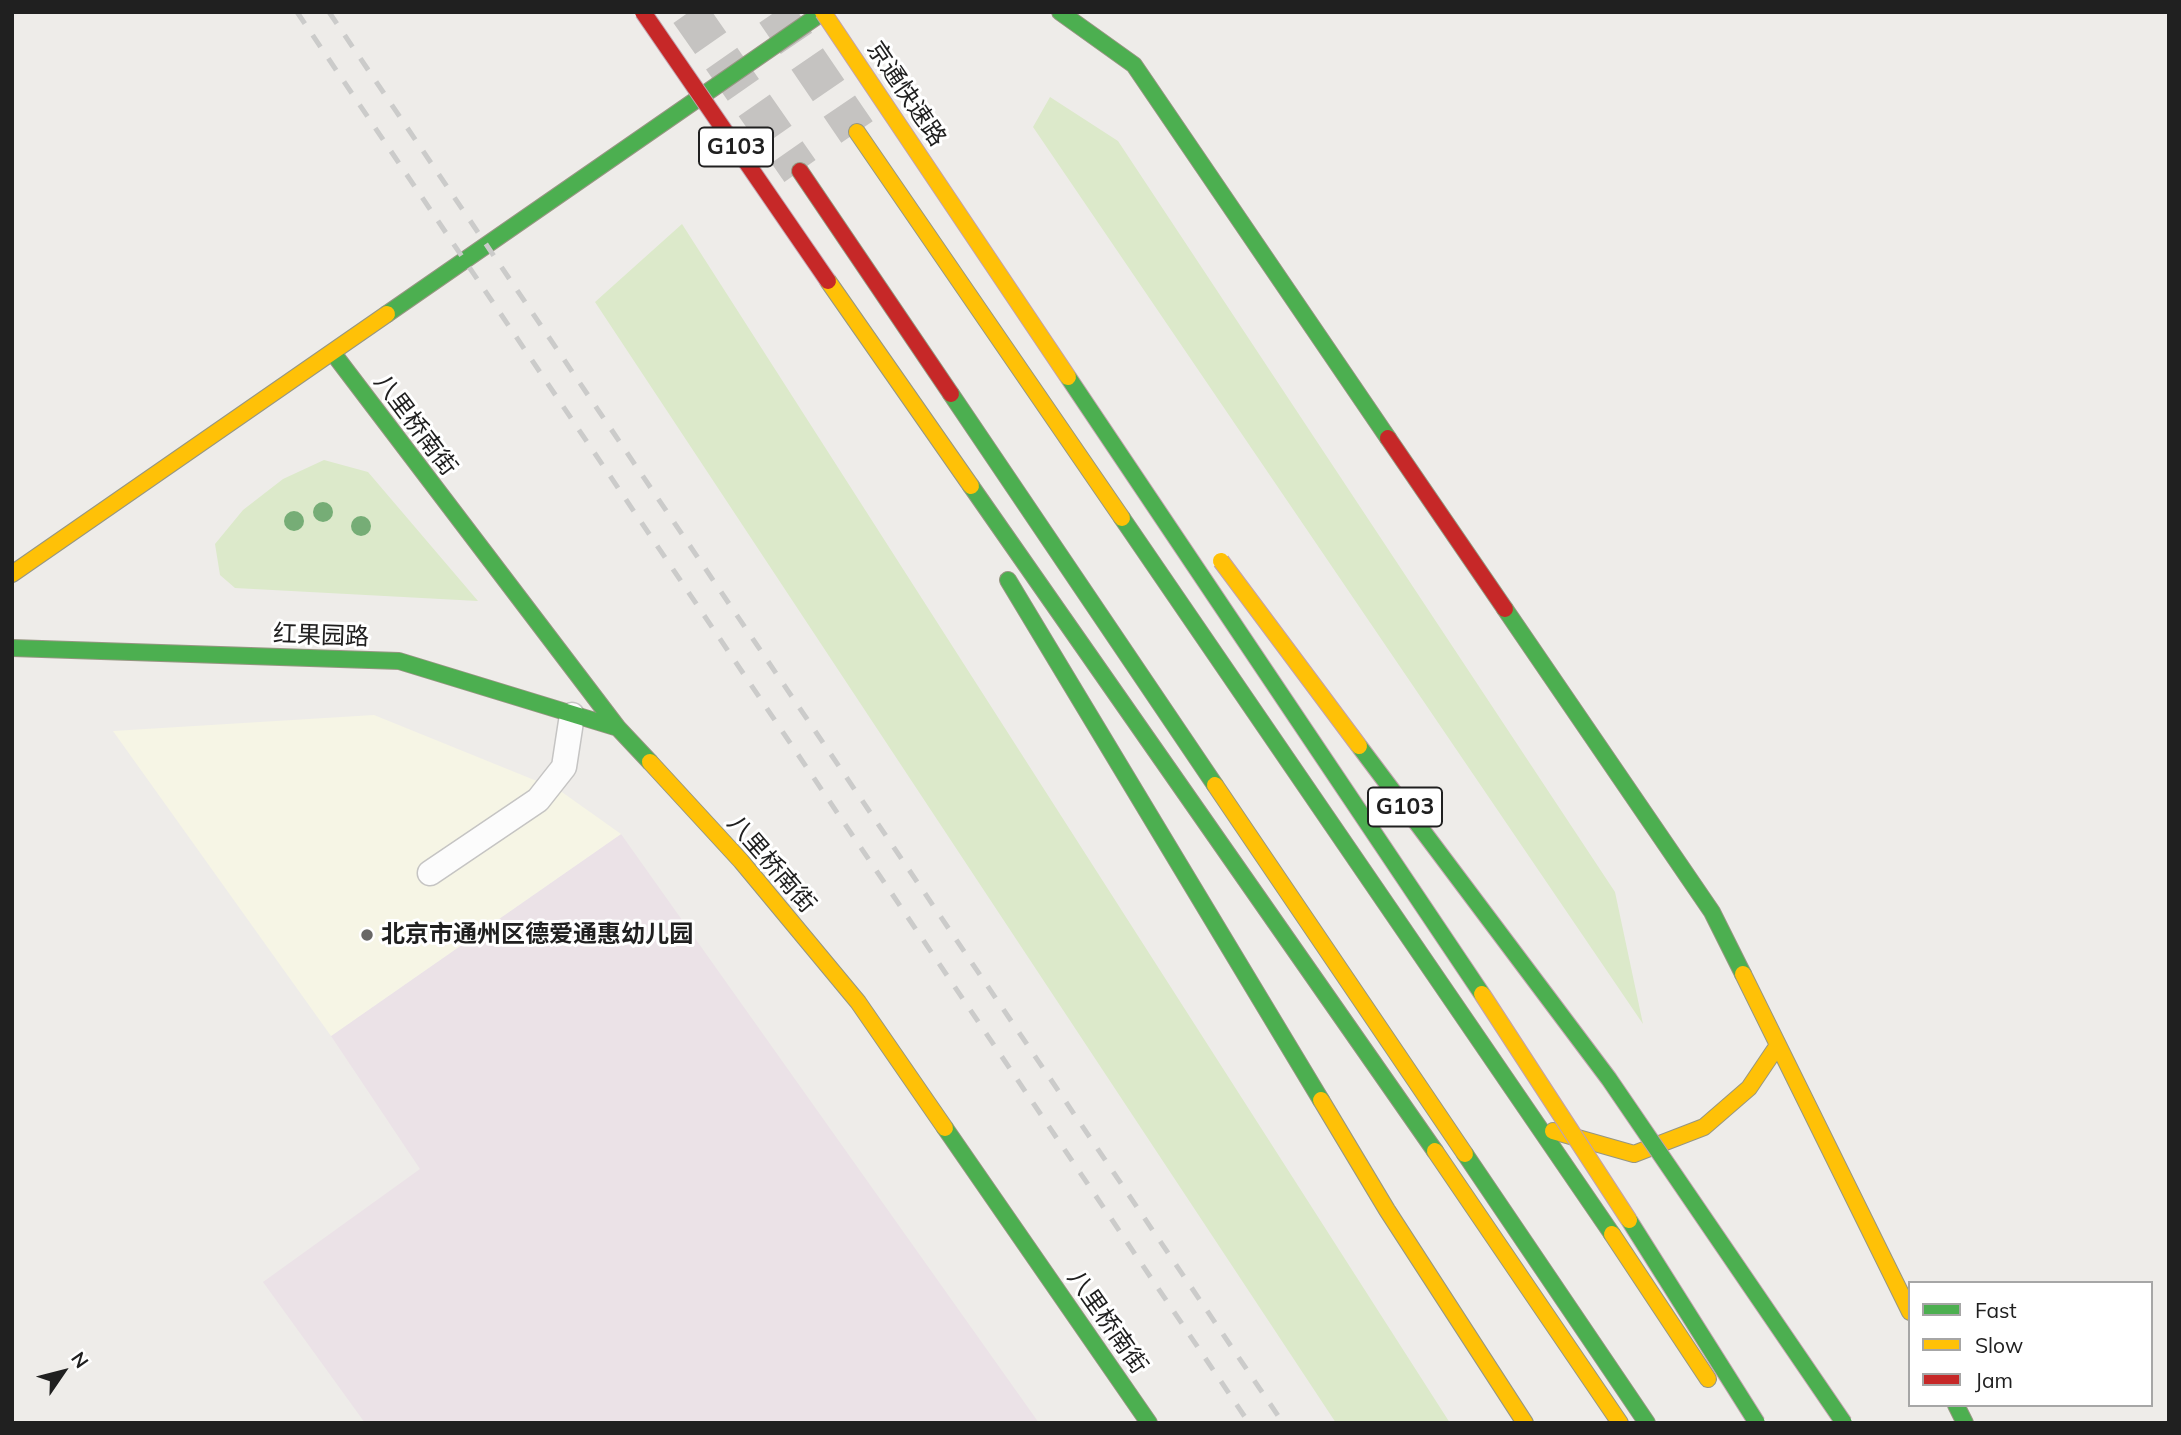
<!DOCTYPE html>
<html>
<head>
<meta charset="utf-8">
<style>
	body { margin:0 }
	#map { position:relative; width:2181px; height:1435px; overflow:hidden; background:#eeece9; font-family:Mulish,sans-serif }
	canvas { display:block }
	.frame { position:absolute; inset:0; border:14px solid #202020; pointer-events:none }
	.legend { position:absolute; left:1908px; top:1281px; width:245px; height:126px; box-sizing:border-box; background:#fff; border:2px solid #a6a6a6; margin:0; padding:9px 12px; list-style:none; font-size:21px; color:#202020 }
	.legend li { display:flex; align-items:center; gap:14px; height:35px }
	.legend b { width:35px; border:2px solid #a6a6a6 }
	.north { position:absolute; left:28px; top:1337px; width:70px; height:70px; -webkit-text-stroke:5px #fff; paint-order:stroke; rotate:55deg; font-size:19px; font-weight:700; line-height:28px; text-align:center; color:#202020 }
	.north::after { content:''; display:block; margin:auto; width:24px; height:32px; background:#202020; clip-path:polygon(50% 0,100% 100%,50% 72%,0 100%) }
</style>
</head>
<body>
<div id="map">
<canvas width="2181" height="1435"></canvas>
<div class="frame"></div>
<ul class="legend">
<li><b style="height:9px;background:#4caf50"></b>Fast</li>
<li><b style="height:9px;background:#ffc107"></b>Slow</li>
<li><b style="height:9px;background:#c62828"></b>Jam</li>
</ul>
<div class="north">N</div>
</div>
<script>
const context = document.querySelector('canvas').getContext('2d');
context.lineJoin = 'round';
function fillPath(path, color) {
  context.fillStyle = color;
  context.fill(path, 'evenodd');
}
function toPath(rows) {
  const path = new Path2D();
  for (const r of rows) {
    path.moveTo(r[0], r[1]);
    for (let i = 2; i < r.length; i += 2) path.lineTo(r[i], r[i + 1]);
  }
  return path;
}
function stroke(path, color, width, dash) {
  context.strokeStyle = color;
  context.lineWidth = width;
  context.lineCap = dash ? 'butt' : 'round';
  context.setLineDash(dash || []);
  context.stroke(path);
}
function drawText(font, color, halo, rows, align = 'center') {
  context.font = font + ' Mulish,"Noto Sans SC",sans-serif';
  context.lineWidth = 6;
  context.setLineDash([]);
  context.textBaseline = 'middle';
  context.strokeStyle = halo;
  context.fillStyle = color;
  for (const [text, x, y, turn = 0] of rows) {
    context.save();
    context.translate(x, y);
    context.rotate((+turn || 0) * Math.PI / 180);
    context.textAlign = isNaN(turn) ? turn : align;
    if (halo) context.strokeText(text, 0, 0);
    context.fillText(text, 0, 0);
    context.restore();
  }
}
const industrial = toPath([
	[621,834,1039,1423,365,1423,263,1282,420,1169,331,1036]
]);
const education = toPath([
	[374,715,559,790,621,834,331,1036,113,731]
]);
const grass = toPath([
	[1050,97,1118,141,1615,892,1643,1024,1033,127],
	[682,224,1450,1423,1336,1423,595,302],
	[324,460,368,472,478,601,235,588,220,575,215,544,243,510,283,479]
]);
const secondaryTunnel = toPath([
	[689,12,800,171],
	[775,12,857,132]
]);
const lane = toPath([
	[430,873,538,800,564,767,572,715]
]);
const fast = toPath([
	[1060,12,1134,65,1388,438],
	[387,314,823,12],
	[333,353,618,728,650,762],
	[951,394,1215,785],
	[971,486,1435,1151],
	[1122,518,1612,1234],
	[1008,580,1321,1100],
	[1505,609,1712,912,1743,974],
	[12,648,399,661,618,728],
	[945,1128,1149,1423],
	[1465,1154,1647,1423],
	[1956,1405,1965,1423]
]);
const slow = toPath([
	[857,132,1122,518],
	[828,281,971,486],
	[12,574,387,314],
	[650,762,741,861,858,1002,945,1128],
	[1215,785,1465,1154],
	[1743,974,1910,1312],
	[1321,1100,1387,1210,1525,1423],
	[1553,1131,1634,1154,1704,1127,1749,1088,1778,1045],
	[1435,1151,1620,1423],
	[1612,1234,1708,1379]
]);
const jam = toPath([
	[800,171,951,394],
	[1388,438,1505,609]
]);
const rail = toPath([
	[297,12,1249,1423],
	[329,12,1283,1423]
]);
const fastBridge = toPath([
	[1068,377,1482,994],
	[1359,746,1609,1079,1844,1423],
	[1629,1220,1757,1423]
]);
const slowBridge = toPath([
	[823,12,1068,377],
	[1221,561,1359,746],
	[1482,994,1629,1220]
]);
const jamBridge = toPath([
	[643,12,828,281]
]);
const trees = [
	[323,512],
	[294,521],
	[361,526]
];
const markers = [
	[367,935,7,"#686766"]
];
const shields = [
	[736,147,74],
	[1405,807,74]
];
const shieldNames = [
	["G103",736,147],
	["G103",1405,807]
];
const streetNames = [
	["京通快速路",906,94,56],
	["八里桥南街",415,425,53],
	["红果园路",321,636,2],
	["八里桥南街",771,864,49],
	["八里桥南街",1107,1322,55]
];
const poiNames = [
	["北京市通州区德爱通惠幼儿园",381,935]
];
fillPath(industrial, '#ebe2e7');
fillPath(education, '#f6f5e5');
fillPath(grass, '#dce9ca');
stroke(secondaryTunnel, '#c5c3c1', 38, [38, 19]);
stroke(lane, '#c5c4c3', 27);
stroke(fast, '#969682', 18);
stroke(slow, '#969682', 18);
stroke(jam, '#969682', 18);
stroke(lane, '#fcfcfc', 24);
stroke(fast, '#4caf50', 16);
stroke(slow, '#ffc107', 16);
stroke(jam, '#c62828', 16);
stroke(rail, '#cbcbca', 5, [14, 14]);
stroke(fastBridge, '#c1a2ac', 18, []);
stroke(slowBridge, '#c1a2ac', 18, []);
stroke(jamBridge, '#c1a2ac', 18, []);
stroke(fastBridge, '#4caf50', 16);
stroke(slowBridge, '#ffc107', 16);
stroke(jamBridge, '#c62828', 16);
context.fillStyle = '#76ad76';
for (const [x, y] of trees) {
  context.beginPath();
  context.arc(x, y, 10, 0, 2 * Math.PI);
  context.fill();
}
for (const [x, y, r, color] of markers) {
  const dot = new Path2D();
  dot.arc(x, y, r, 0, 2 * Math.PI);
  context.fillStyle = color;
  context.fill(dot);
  stroke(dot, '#fff', 2.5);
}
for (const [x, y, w] of shields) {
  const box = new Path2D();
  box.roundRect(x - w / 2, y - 19.5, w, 39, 5);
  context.fillStyle = '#fff';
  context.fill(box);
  stroke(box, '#202020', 2);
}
drawText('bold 23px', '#202020', null, shieldNames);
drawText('24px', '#202020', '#fff', streetNames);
drawText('bold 24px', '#202020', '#fff', poiNames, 'left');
</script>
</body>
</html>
